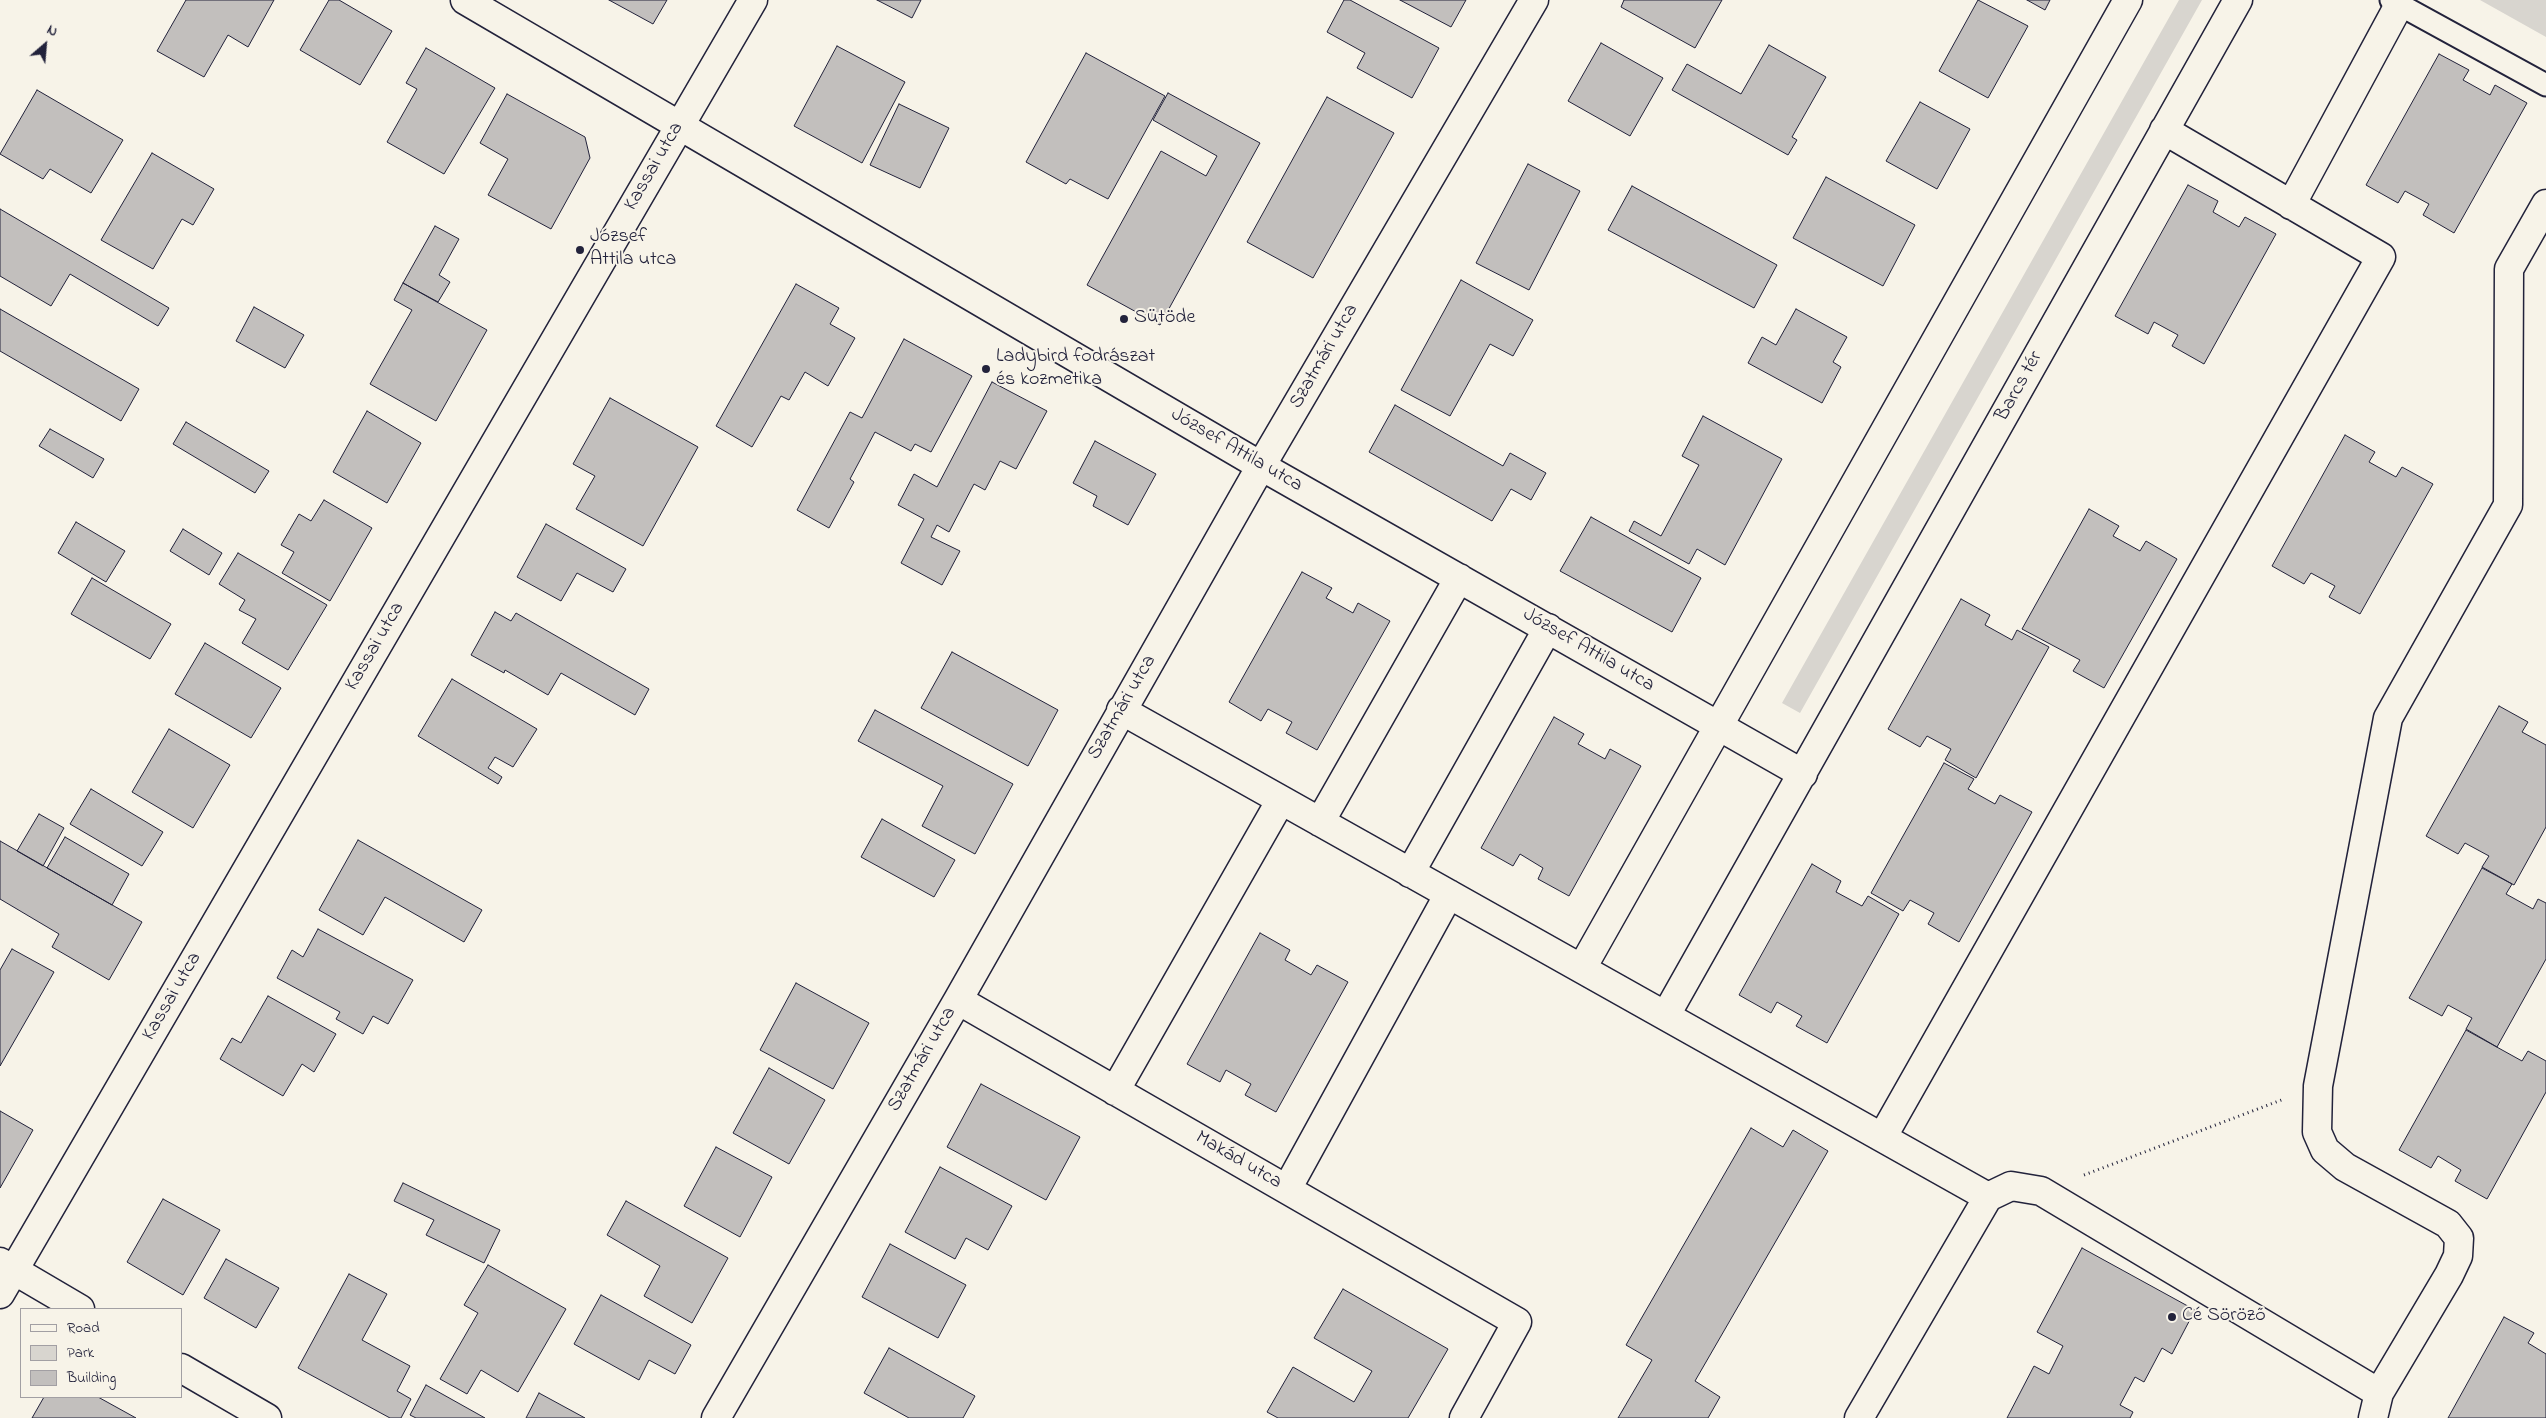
<!DOCTYPE html>
<html>
<head>
<meta charset="utf-8">
<style>
	body { margin:0 }
	#map { position:relative; width:2546px; height:1418px; overflow:hidden; background:#f7f3e8; font-family:"Indie Flower",sans-serif }
	canvas { display:block }
	.legend { position:absolute; left:20px; top:1308px; width:162px; height:90px; box-sizing:border-box; background:#f7f3e8; border:1px solid #a29fa3; margin:0; padding:6px 9px; list-style:none; font-size:15px; color:#22223b }
	.legend li { display:flex; align-items:center; gap:10px; height:25px }
	.legend b { width:25px; border:1px solid #a29fa3 }
	.north { position:absolute; left:20px; top:20px; width:50px; height:50px; -webkit-text-stroke:4px #f7f3e8; paint-order:stroke; rotate:27deg; font-size:14px; font-weight:700; line-height:20px; text-align:center; color:#22223b }
	.north::after { content:''; display:block; margin:auto; width:18px; height:22px; background:#22223b; clip-path:polygon(50% 0,100% 100%,50% 72%,0 100%) }
</style>
</head>
<body>
<div id="map">
<canvas width="2546" height="1418"></canvas>
<ul class="legend">
<li><b style="height:6px;background:#f7f3e8"></b>Road</li>
<li><b style="height:14px;background:#d8d5cf"></b>Park</li>
<li><b style="height:14px;background:#c2bfbd"></b>Building</li>
</ul>
<div class="north">N</div>
</div>
<script>
const context = document.querySelector('canvas').getContext('2d');
context.lineJoin = 'round';
function fillPath(path, color) {
  context.fillStyle = color;
  context.fill(path, 'evenodd');
}
function toPath(rows) {
  const path = new Path2D();
  for (const r of rows) {
    path.moveTo(r[0], r[1]);
    for (let i = 2; i < r.length; i += 2) path.lineTo(r[i], r[i + 1]);
  }
  return path;
}
function stroke(path, color, width, dash) {
  context.strokeStyle = color;
  context.lineWidth = width;
  context.lineCap = dash ? 'butt' : 'round';
  context.setLineDash(dash || []);
  context.stroke(path);
}
function drawText(font, color, halo, rows, align = 'center') {
  context.font = font + ' "Indie Flower",sans-serif';
  context.lineWidth = 4;
  context.setLineDash([]);
  context.textBaseline = 'middle';
  context.strokeStyle = halo;
  context.fillStyle = color;
  for (const [text, x, y, turn = 0] of rows) {
    context.save();
    context.translate(x, y);
    context.rotate((+turn || 0) * Math.PI / 180);
    context.textAlign = isNaN(turn) ? turn : align;
    if (halo) context.strokeText(text, 0, 0);
    context.fillText(text, 0, 0);
    context.restore();
  }
}
const green = toPath([
	[2179,0,2202,0,1800,713,1782,703],
	[2480,0,2546,0,2546,37]
]);
const building = toPath([
	[186,0,274,0,248,47,228,35,204,77,157,51,186,0],
	[329,0,339,0,392,31,360,85,300,50,329,0],
	[609,0,667,0,653,24,609,0],
	[877,0,921,0,912,18,877,0],
	[1344,0,1350,0,1439,48,1412,98,1357,68,1365,53,1327,32,1344,0],
	[1400,0,1466,0,1451,27,1400,0],
	[1624,0,1722,0,1695,48,1621,7,1624,0],
	[1978,0,2028,26,1988,98,1939,71,1978,0],
	[2027,0,2050,0,2045,10,2027,0],
	[1601,43,1663,78,1630,136,1568,101,1601,43],
	[1769,45,1826,77,1792,137,1797,140,1788,155,1672,90,1687,64,1741,94,1769,45],
	[837,46,905,82,862,163,794,126,837,46],
	[426,48,495,88,444,174,387,142,417,89,406,83,426,48],
	[1086,53,1165,96,1108,199,1070,179,1066,184,1026,162,1086,53],
	[2439,54,2469,70,2463,80,2490,95,2495,85,2527,103,2454,233,2423,215,2429,204,2405,191,2398,203,2366,185,2439,54],
	[37,90,123,140,91,193,50,169,43,179,0,154,37,90],
	[1168,93,1260,143,1160,325,1087,285,1161,151,1206,176,1217,156,1153,120,1168,93],
	[507,94,585,137,590,158,551,229,488,195,508,159,480,143,507,94],
	[1327,97,1394,133,1313,278,1247,242,1327,97],
	[1920,102,1970,129,1937,189,1886,161,1920,102],
	[899,104,949,128,920,188,870,165,899,104],
	[152,153,214,189,193,225,182,219,153,269,101,240,152,153],
	[1528,164,1580,191,1529,290,1476,263,1528,164],
	[1826,177,1915,225,1883,286,1793,238,1826,177],
	[2188,185,2218,201,2213,212,2239,227,2245,217,2276,234,2204,364,2172,346,2178,335,2154,322,2148,334,2115,316,2188,185],
	[1632,186,1777,265,1754,308,1608,230,1632,186],
	[0,209,169,308,158,326,70,274,51,306,0,276,0,209],
	[435,226,459,239,439,275,450,282,438,302,403,283,435,226],
	[1461,280,1533,320,1513,356,1490,344,1450,416,1401,390,1461,280],
	[403,283,487,330,436,421,370,384,412,310,394,300,403,283],
	[796,284,839,308,830,324,855,338,828,386,805,372,789,400,781,396,752,447,716,426,796,284],
	[254,307,304,335,285,368,236,341,254,307],
	[0,309,139,389,121,421,0,351,0,309],
	[1796,309,1847,337,1833,362,1841,367,1822,403,1748,363,1762,337,1776,345,1796,309],
	[904,339,972,376,931,452,915,444,911,451,875,432,850,479,854,482,829,528,797,510,850,412,862,418,904,339],
	[992,382,1047,411,1016,469,1000,461,985,490,974,484,949,532,937,525,931,537,960,551,942,585,901,563,924,519,898,505,914,474,937,487,992,382],
	[610,398,698,447,643,546,576,509,595,476,573,464,610,398],
	[1395,405,1503,466,1510,453,1546,473,1531,500,1511,489,1492,521,1369,452,1395,405],
	[367,411,421,443,387,503,333,472,367,411],
	[1703,416,1782,459,1725,565,1697,549,1689,564,1629,531,1634,521,1661,536,1699,465,1682,456,1703,416],
	[186,422,269,471,255,493,173,444,186,422],
	[50,429,104,459,93,478,39,446,50,429],
	[2345,435,2375,452,2369,462,2396,477,2402,467,2433,484,2360,614,2329,597,2335,586,2311,573,2304,584,2272,566,2345,435],
	[1095,441,1156,474,1128,525,1093,506,1097,496,1073,483,1095,441],
	[324,500,372,528,330,601,282,573,294,552,281,545,299,514,311,521,324,500],
	[2089,509,2119,526,2113,536,2140,551,2146,541,2177,559,2104,688,2073,671,2080,660,2022,629,2089,509],
	[1591,517,1701,578,1672,632,1560,571,1591,517],
	[76,522,125,551,106,582,58,553,76,522],
	[546,524,626,569,613,592,577,573,561,601,517,577,546,524],
	[183,529,222,553,209,575,170,551,183,529],
	[238,553,327,605,288,670,242,643,256,619,239,610,245,600,219,584,238,553],
	[1302,572,1332,588,1326,598,1353,613,1358,603,1390,621,1317,750,1286,733,1292,722,1268,709,1261,721,1229,702,1302,572],
	[92,578,171,624,150,659,71,614,92,578],
	[1961,599,1990,615,1985,625,2012,640,2017,630,2049,647,1976,778,1945,760,1951,749,1927,736,1920,747,1888,729,1961,599],
	[495,612,511,621,516,613,649,689,635,715,561,673,548,695,505,670,504,673,471,655,495,612],
	[205,643,281,688,251,738,175,694,205,643],
	[952,652,1058,710,1028,766,921,708,952,652],
	[452,679,537,729,513,767,495,757,488,768,502,777,498,784,418,736,452,679],
	[2499,706,2528,722,2522,732,2546,745,2546,827,2514,885,2482,867,2489,856,2465,843,2458,854,2426,836,2499,706],
	[875,710,1013,784,975,854,922,826,943,786,858,741,875,710],
	[1554,717,1584,734,1578,744,1605,759,1610,749,1641,766,1569,896,1538,879,1543,868,1520,854,1513,866,1481,848,1554,717],
	[169,729,230,765,193,828,132,792,169,729],
	[1944,763,1974,779,1968,789,1995,804,2000,795,2032,812,1959,942,1928,924,1934,913,1910,900,1903,911,1871,893,1944,763],
	[91,789,163,832,142,866,70,824,91,789],
	[39,814,64,828,43,866,17,851,39,814],
	[882,819,955,860,934,897,861,857,882,819],
	[65,837,129,874,112,905,47,868,65,837],
	[358,840,482,910,464,942,385,897,363,935,319,910,358,840],
	[0,841,142,922,109,980,52,947,59,934,0,899,0,841],
	[1812,864,1841,881,1836,892,1862,906,1868,896,1899,914,1827,1043,1796,1026,1802,1016,1777,1002,1771,1013,1739,995,1812,864],
	[2482,868,2512,884,2506,894,2533,909,2538,899,2546,903,2546,959,2497,1047,2466,1029,2472,1018,2448,1005,2442,1016,2409,998,2482,868],
	[318,929,413,980,388,1024,373,1016,363,1034,336,1019,340,1012,277,978,292,950,303,957,318,929],
	[1260,933,1290,950,1285,960,1311,975,1317,965,1348,982,1276,1112,1245,1095,1251,1084,1226,1070,1220,1082,1187,1064,1260,933],
	[12,949,54,972,0,1066,0,970,12,949],
	[796,983,869,1023,833,1089,760,1050,796,983],
	[268,996,336,1034,314,1072,302,1064,283,1096,220,1059,232,1038,241,1043,268,996],
	[2466,1030,2522,1061,2528,1051,2546,1061,2546,1092,2487,1199,2455,1181,2461,1170,2438,1156,2431,1168,2399,1150,2466,1030],
	[769,1068,825,1100,789,1164,733,1133,769,1068],
	[981,1084,1080,1137,1046,1200,947,1147,981,1084],
	[0,1111,33,1130,0,1188,0,1111],
	[1751,1128,1783,1147,1793,1130,1828,1151,1695,1381,1720,1397,1708,1418,1618,1418,1652,1360,1626,1345,1751,1128],
	[716,1147,772,1177,740,1237,684,1206,716,1147],
	[940,1167,1012,1206,988,1250,966,1238,955,1259,905,1232,940,1167],
	[403,1183,500,1230,484,1263,426,1235,434,1220,394,1201,403,1183],
	[163,1199,220,1230,183,1295,127,1262,163,1199],
	[626,1201,728,1258,692,1323,644,1296,660,1266,607,1235,626,1201],
	[890,1244,966,1285,938,1338,862,1297,890,1244],
	[2082,1248,2195,1310,2172,1354,2162,1348,2144,1382,2135,1377,2120,1405,2133,1412,2130,1418,2007,1418,2034,1366,2049,1374,2063,1346,2037,1332,2082,1248],
	[226,1259,279,1288,256,1328,204,1298,226,1259],
	[488,1265,566,1309,518,1392,481,1370,467,1394,440,1379,478,1313,464,1305,488,1265],
	[349,1274,387,1294,362,1340,410,1366,397,1391,411,1399,401,1418,390,1418,298,1368,349,1274],
	[1343,1289,1448,1349,1408,1418,1278,1418,1267,1412,1293,1367,1354,1402,1372,1371,1314,1338,1343,1289],
	[601,1295,691,1345,675,1374,649,1360,639,1380,574,1344,601,1295],
	[2504,1317,2534,1333,2528,1343,2546,1354,2546,1418,2448,1418,2504,1317],
	[889,1348,975,1396,963,1418,909,1418,864,1393,889,1348],
	[426,1385,485,1418,416,1418,410,1415,426,1385],
	[539,1393,585,1418,526,1418,539,1393],
	[44,1397,98,1397,136,1418,32,1418,44,1397]
]);
const path = toPath([
	[2084,1175,2284,1099]
]);
const lane = toPath([
	[2391,0,2546,85]
]);
const street = toPath([
	[465,0,1261,466,1803,774],
	[2291,205,2399,5],
	[1121,710,1988,1197],
	[1320,822,1459,578],
	[1410,873,1548,628],
	[1582,968,2128,0],
	[958,1000,1517,1322,1464,1418],
	[1666,1015,2238,0],
	[1115,1091,1281,800],
	[1883,1136,2381,257,2164,130],
	[1287,1189,1449,894],
	[716,1418,958,1000,1261,466,1534,0],
	[1859,1418,1988,1197,2011,1186,2041,1191,2379,1393],
	[2373,1418,2379,1393,2449,1275,2458,1256,2459,1238,2448,1224,2345,1167,2325,1150,2317,1132,2318,1086,2388,718,2508,505,2509,269,2546,204]
]);
const secondary = toPath([
	[0,1262,80,1309],
	[0,1294,753,0],
	[181,1368,267,1418]
]);
const markers = [
	[580,250,5,"#22223b"],
	[1124,319,5,"#22223b"],
	[986,369,5,"#22223b"],
	[2172,1317,5,"#22223b"]
];
const streetNames = [
	["Kassai utca",655,167,-60],
	["Szatmári utca",1325,357,-60],
	["Barcs tér",2020,387,-61],
	["József Attila utca",1236,451,30],
	["Kassai utca",376,647,-60],
	["József Attila utca",1588,651,30],
	["Szatmári utca",1123,708,-60],
	["Kassai utca",173,997,-60],
	["Szatmári utca",923,1060,-60],
	["Makád utca",1238,1161,30]
];
const poiNames = [
	["József",590,238],
	["Attila utca",590,261],
	["Sütöde",1134,319],
	["Ladybird fodrászat",996,358],
	["és kozmetika",996,381],
	["Cé Söröző",2182,1317]
];
fillPath(green, '#d8d5cf');
fillPath(building, '#c2bfbd');
stroke(building, '#22223b', 1);
stroke(lane, '#22223b', 25);
stroke(street, '#22223b', 31);
stroke(secondary, '#22223b', 31);
stroke(path, '#22223b', 3, [1, 4]);
stroke(lane, '#f7f3e8', 21);
stroke(street, '#f7f3e8', 28);
stroke(secondary, '#f7f3e8', 28);
for (const [x, y, r, color] of markers) {
  const dot = new Path2D();
  dot.arc(x, y, r, 0, 2 * Math.PI);
  context.fillStyle = color;
  context.fill(dot);
  stroke(dot, '#f7f3e8', 2);
}
drawText('20px', '#22223b', '#f7f3e8', streetNames);
drawText('20px', '#22223b', '#f7f3e8', poiNames, 'left');
</script>
</body>
</html>
